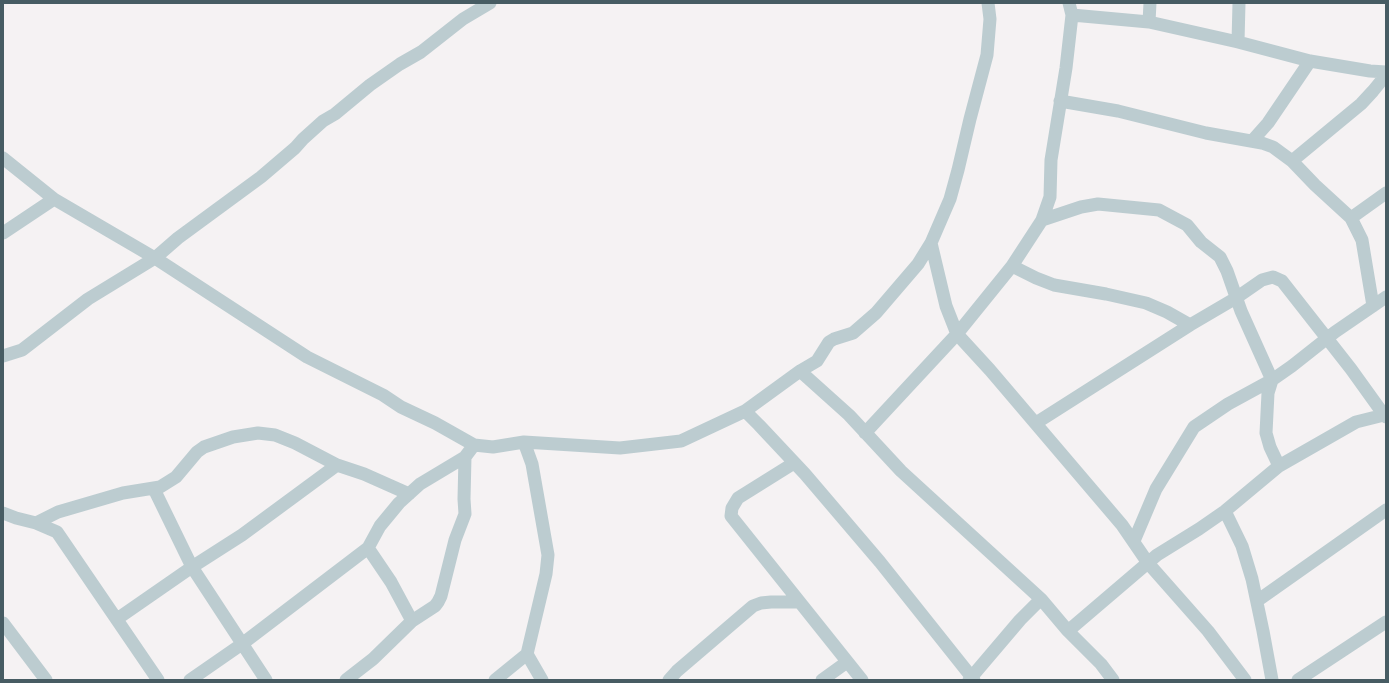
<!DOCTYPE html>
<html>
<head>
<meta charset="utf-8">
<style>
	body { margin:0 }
	#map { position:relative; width:1389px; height:683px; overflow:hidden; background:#f5f2f3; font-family:"Asap Condensed",sans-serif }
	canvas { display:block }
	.frame { position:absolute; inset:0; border:4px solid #475c63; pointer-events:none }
</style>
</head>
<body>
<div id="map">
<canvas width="1389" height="683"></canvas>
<div class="frame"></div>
</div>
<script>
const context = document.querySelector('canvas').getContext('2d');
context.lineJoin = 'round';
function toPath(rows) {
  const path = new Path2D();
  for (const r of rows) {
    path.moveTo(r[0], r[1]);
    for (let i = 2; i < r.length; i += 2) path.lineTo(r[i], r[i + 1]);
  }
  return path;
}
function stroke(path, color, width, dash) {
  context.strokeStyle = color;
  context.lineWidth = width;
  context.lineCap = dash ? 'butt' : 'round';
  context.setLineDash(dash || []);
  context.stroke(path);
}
const street = toPath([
	[1072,15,1149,22,1238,42,1310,61,1370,71,1386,72],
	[1149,22,1150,3],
	[1238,42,1239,3],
	[1060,101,1118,111,1206,133,1262,143,1273,147,1292,161,1315,185,1351,218,1362,240,1373,306],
	[1252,141,1268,123,1310,61],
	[3,158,54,199,155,258,307,357,383,395,401,407,435,423,474,445,493,447,524,442,620,448,681,441,745,411,800,371,817,361,829,342,834,339,853,333,876,313,918,264,931,243,950,199,958,170,970,119,987,55,990,19,988,3],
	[1292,161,1361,104,1373,91,1386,75],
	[1351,218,1386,193],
	[1042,220,1081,207,1098,204,1159,210,1187,225,1201,242,1220,257,1227,271,1241,311,1272,380,1268,393,1266,433,1270,447,1279,466],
	[3,233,54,199],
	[931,243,946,306,957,334,990,370,1122,525,1148,563,1208,631,1245,680],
	[1012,266,1036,278,1054,285,1106,294,1146,303,1167,312,1190,325,1236,298,1262,280,1273,277,1282,281,1351,369,1384,415],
	[3,356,22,350,88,299,155,258,178,238,261,177,295,148,303,139,323,121,335,114,370,85,400,64,421,52,463,19,490,3],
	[800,371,849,415,901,471,1041,599,1068,631,1101,664,1113,680],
	[745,411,759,425,805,474,880,562,974,680],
	[1036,423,1190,325],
	[865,433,957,334,1012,266,1042,220,1050,197,1051,160,1066,68,1072,15,1069,3],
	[794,463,738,498,732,508,731,516,862,680],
	[154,489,192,567,266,680],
	[1225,511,1242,546,1252,579,1263,631,1272,680],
	[3,513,16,518,36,523,57,532,158,680],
	[36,523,58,512,123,493,160,487,176,477,197,452,204,447,233,437,258,433,275,435,295,443,337,465,364,474,409,494],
	[1134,541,1156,489,1194,427,1228,404,1272,380,1292,366,1335,332,1386,297],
	[368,548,391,582,412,621],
	[1257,601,1386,510],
	[117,619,192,567,242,535,337,465],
	[3,623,46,680],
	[1068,631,1157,555,1199,529,1225,511,1279,466,1356,422,1384,415,1386,417],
	[527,654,542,680],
	[190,680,242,644,368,548,380,526,399,503,420,484,465,457,474,445],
	[346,680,373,659,412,621,435,606,438,602,441,596,455,540,465,514,464,499,465,457],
	[495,680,527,654,546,574,548,555,532,464,524,442],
	[669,680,677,671,753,606,761,603,771,602,799,602],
	[822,680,847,662],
	[969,680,1020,620,1041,599],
	[1298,680,1386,622]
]);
stroke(street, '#bcccd0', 13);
</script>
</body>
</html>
